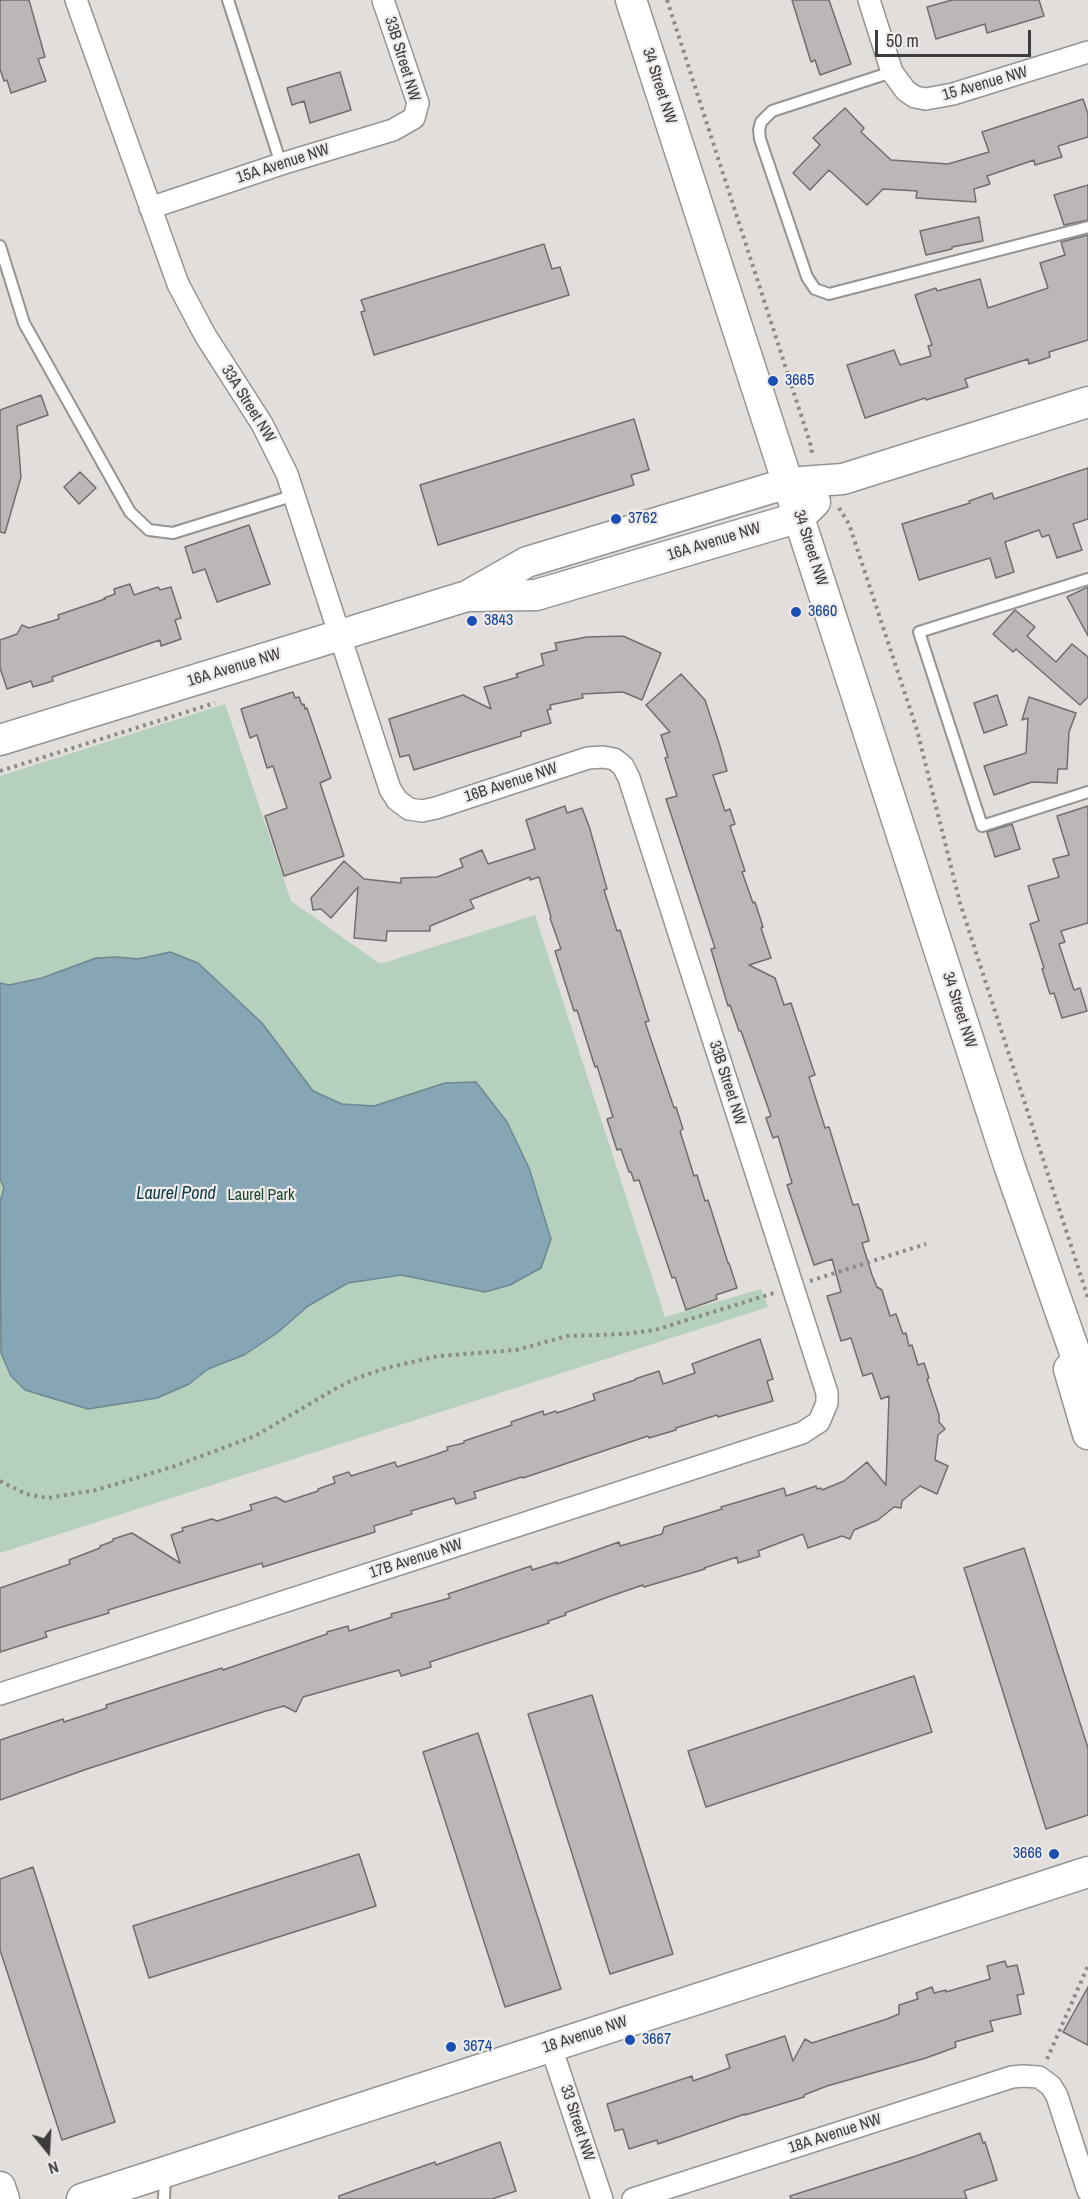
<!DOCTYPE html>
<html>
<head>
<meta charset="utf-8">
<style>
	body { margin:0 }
	#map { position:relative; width:1088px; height:2199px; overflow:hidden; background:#e1dedc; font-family:"Archivo Narrow",sans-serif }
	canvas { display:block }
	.north { position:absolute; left:18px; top:2121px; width:60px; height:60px; -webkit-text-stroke:4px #eeebe9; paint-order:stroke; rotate:162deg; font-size:16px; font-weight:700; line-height:24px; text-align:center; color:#3e3c3c }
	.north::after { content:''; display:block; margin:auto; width:21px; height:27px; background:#3e3c3c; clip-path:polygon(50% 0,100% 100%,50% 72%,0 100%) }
	.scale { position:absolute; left:875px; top:30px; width:156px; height:27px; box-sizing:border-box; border:3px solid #3e3c3c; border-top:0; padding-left:8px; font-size:18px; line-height:21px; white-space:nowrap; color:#3e3c3c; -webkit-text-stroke:4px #eeebe9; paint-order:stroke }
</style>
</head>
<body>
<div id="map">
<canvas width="1088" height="2199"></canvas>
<div class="north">N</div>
<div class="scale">50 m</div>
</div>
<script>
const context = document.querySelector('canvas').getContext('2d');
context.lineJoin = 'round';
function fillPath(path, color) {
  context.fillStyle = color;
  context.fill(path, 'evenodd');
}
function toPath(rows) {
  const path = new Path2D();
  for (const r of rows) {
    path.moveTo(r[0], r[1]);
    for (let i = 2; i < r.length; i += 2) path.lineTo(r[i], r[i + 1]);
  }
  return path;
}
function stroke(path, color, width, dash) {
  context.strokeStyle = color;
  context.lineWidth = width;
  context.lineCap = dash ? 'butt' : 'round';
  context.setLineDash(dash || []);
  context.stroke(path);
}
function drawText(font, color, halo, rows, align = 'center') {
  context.font = font + ' "Archivo Narrow",sans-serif';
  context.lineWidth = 4.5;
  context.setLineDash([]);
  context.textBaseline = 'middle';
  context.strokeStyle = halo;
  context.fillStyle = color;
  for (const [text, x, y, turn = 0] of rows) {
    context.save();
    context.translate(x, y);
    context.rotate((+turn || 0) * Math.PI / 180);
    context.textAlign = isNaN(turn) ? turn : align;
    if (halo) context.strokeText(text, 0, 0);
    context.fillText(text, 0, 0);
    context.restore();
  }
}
const green = toPath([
	[225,704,291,901,380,964,535,915,665,1317,761,1289,768,1307,0,1553,0,776]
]);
const water = toPath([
	[170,952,198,963,262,1023,313,1091,342,1104,374,1106,445,1083,476,1082,507,1122,529,1168,551,1239,541,1268,510,1285,485,1292,401,1275,348,1283,308,1306,277,1333,244,1355,208,1369,189,1384,157,1398,88,1409,25,1390,11,1376,1,1353,0,1202,4,1188,0,1179,0,983,9,985,42,978,96,958,117,957,138,959,170,952]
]);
const building = toPath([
	[0,0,29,0,45,57,38,59,46,81,11,93,7,80,4,81,0,69,0,0],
	[792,0,829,0,851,64,820,75,815,60,811,62,792,0],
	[952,0,1039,0,1044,16,987,33,985,24,936,39,927,7,952,0],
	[340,72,351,110,310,123,304,101,292,105,287,88,340,72],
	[1083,99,1088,114,1088,137,1058,146,1062,157,1035,165,1034,160,987,176,990,184,974,189,976,202,916,198,917,191,883,189,867,205,829,170,810,190,793,173,820,145,813,138,845,108,864,128,861,132,891,160,948,164,989,152,982,132,1083,99],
	[1088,185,1088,220,1064,225,1054,195,1088,185],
	[979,217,983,241,952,247,952,249,926,255,920,231,979,217],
	[1088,235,1088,340,1049,352,1050,357,1029,364,1028,359,965,379,968,387,926,400,925,398,865,418,847,365,894,350,900,365,931,356,928,346,932,345,915,295,936,288,937,291,980,279,988,308,1048,288,1040,263,1065,255,1061,242,1088,235],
	[544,244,552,269,560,267,569,295,374,355,361,312,365,311,361,300,544,244],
	[41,395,48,415,17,426,21,477,5,533,0,532,0,410,41,395],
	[634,419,649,470,631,475,634,485,438,545,420,485,634,419],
	[1088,468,1088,519,1073,524,1082,550,1057,558,1049,535,1042,537,1039,530,1005,542,1014,572,996,578,990,558,919,580,902,524,970,503,969,501,992,493,994,499,1088,468],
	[80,472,96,488,79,504,64,487,80,472],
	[249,525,270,584,217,602,205,569,193,573,185,547,249,525],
	[130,584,134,595,158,587,160,590,171,587,181,618,175,620,181,639,161,646,160,640,52,677,53,681,33,687,31,681,7,689,0,668,0,640,17,634,22,625,29,628,59,619,58,615,105,599,104,598,115,594,114,589,130,584],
	[1088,587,1088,636,1067,597,1088,587],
	[1015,610,1035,627,1027,636,1056,662,1072,644,1088,657,1088,697,1080,705,1016,649,1013,652,993,634,1015,610],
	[623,636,661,653,642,700,623,692,582,694,583,698,550,705,551,709,547,710,551,723,521,732,521,736,414,770,409,755,400,757,389,719,463,695,491,709,484,687,518,677,516,674,544,665,541,654,557,650,555,643,587,637,623,636],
	[681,674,705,700,719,743,727,771,713,775,725,811,730,809,735,824,730,826,745,871,742,872,753,903,755,902,763,927,761,928,771,958,749,965,775,978,784,1005,791,1003,815,1075,809,1077,825,1128,829,1127,853,1205,858,1204,863,1220,869,1241,862,1243,872,1275,877,1287,882,1290,890,1316,896,1314,903,1334,906,1333,909,1346,912,1345,918,1365,924,1363,929,1378,927,1379,939,1415,939,1422,945,1429,938,1435,935,1460,948,1466,937,1494,920,1486,902,1501,901,1508,894,1507,878,1520,854,1530,850,1539,842,1536,808,1548,803,1534,758,1551,760,1556,738,1563,737,1557,704,1568,705,1569,644,1587,643,1585,608,1597,565,1613,566,1615,548,1621,549,1623,430,1662,431,1667,401,1676,399,1670,303,1697,296,1712,284,1706,266,1711,87,1769,0,1800,0,1740,63,1719,64,1722,107,1708,106,1705,222,1668,223,1670,327,1634,327,1632,348,1626,349,1631,392,1617,391,1614,450,1598,448,1594,531,1566,532,1570,557,1562,557,1564,619,1542,620,1546,662,1534,664,1527,722,1509,721,1507,748,1499,784,1488,786,1496,816,1486,817,1489,821,1488,822,1490,844,1481,867,1462,886,1485,889,1396,881,1399,872,1373,863,1376,851,1338,841,1341,827,1296,841,1292,832,1259,814,1265,787,1185,792,1183,778,1136,773,1138,766,1118,771,1116,741,1031,739,1031,730,1005,728,1006,711,949,715,948,666,799,677,796,665,758,668,757,661,735,670,732,646,705,681,674],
	[293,692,295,698,299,697,302,705,304,704,305,709,307,708,331,778,320,783,344,856,284,876,265,816,287,808,273,766,267,768,257,735,250,738,241,709,293,692],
	[997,695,1007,725,984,733,974,703,997,695],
	[1029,697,1076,713,1069,732,1067,769,1058,769,1057,783,1032,782,994,795,984,766,1026,753,1028,718,1022,720,1029,697],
	[565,806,567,813,582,808,589,826,607,889,604,890,617,931,620,930,649,1021,645,1022,674,1108,676,1107,683,1129,680,1131,694,1176,697,1175,705,1201,708,1200,728,1263,729,1263,737,1288,716,1295,717,1299,686,1310,675,1277,672,1278,639,1180,634,1181,631,1172,629,1172,621,1149,617,1150,607,1119,613,1117,597,1066,595,1067,577,1010,574,1011,555,951,561,949,550,918,551,917,539,877,530,880,530,877,470,900,474,908,430,926,430,931,387,931,386,941,354,938,358,887,331,918,321,909,313,910,311,898,344,861,364,879,401,883,401,878,437,877,463,867,460,859,482,850,488,864,535,849,526,820,565,806],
	[1088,806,1088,923,1061,931,1065,942,1059,944,1074,990,1080,988,1087,1011,1062,1018,1054,993,1050,994,1042,969,1044,968,1030,924,1039,921,1028,886,1059,877,1053,859,1069,855,1057,816,1088,806],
	[1012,824,1020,849,995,857,987,832,1012,824],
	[760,1339,773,1379,767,1381,773,1401,718,1417,717,1415,676,1428,676,1430,649,1438,648,1436,523,1478,522,1477,474,1492,476,1498,456,1504,454,1498,411,1511,412,1514,374,1526,375,1532,263,1567,262,1563,108,1610,109,1613,45,1632,47,1637,0,1652,0,1588,70,1564,69,1560,100,1548,100,1546,113,1541,113,1539,132,1533,180,1563,171,1535,183,1531,182,1528,212,1519,217,1521,252,1510,250,1505,276,1497,285,1502,318,1491,318,1489,335,1483,333,1477,349,1472,351,1476,395,1462,397,1467,434,1455,448,1450,447,1447,464,1443,464,1441,512,1425,511,1422,543,1411,544,1415,556,1411,557,1413,595,1400,593,1394,635,1380,635,1379,659,1371,663,1384,695,1373,692,1364,760,1339],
	[1024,1548,1088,1748,1088,1815,1046,1829,964,1568,1024,1548],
	[914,1676,932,1732,706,1807,688,1751,914,1676],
	[592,1695,673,1954,610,1974,528,1714,592,1695],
	[478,1733,561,1989,505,2007,423,1752,478,1733],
	[359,1854,376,1906,149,1978,133,1926,359,1854],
	[33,1867,115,2122,62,2140,0,1950,0,1879,33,1867],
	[1005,1961,1007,1967,1017,1965,1024,1994,1017,1995,1021,2014,990,2021,993,2031,955,2042,956,2047,926,2058,827,2086,804,2095,804,2097,745,2115,745,2114,658,2144,657,2140,629,2149,623,2129,615,2131,607,2104,692,2076,693,2081,730,2068,726,2055,785,2036,793,2061,805,2039,812,2043,887,2019,899,2014,899,2005,918,1999,916,1993,932,1987,934,1993,946,1990,946,1992,990,1979,987,1966,1005,1961],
	[1088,1987,1088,2045,1063,2032,1088,1987],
	[980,2133,983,2143,985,2142,997,2180,964,2191,967,2199,791,2199,790,2196,916,2156,980,2133],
	[500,2142,516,2191,492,2199,339,2199,339,2196,375,2183,435,2162,436,2165,500,2142]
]);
const path = toPath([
	[667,0,812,449,811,456],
	[839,508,849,524,917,730,960,903,1088,1298],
	[0,771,215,703],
	[810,1281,926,1244],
	[0,1481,26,1494,48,1498,96,1490,172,1467,255,1436,335,1389,352,1380,386,1368,438,1356,516,1350,567,1336,625,1334,655,1330,774,1293],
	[1047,2059,1088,1966]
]);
const lane = toPath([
	[228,0,281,164],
	[892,72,772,111,761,122,759,130,760,139,807,277,815,289,829,294,1088,227],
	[0,246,24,323,130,512,149,530,173,533,295,495],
	[1088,579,919,632,982,826,1088,792],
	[164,2199,165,2175]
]);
const street = toPath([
	[869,0,892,72,906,91,915,97,926,99,953,94,1088,52],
	[150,208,281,164,393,130,414,118,418,103,383,0],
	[0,1694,802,1433,819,1422,827,1403,827,1393,629,778,623,766,614,759,603,757,588,758,436,808,422,811,409,809,397,800,390,789,287,474,262,424,205,335,178,284,76,0],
	[551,2047,602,2199],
	[633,2199,1012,2077,1023,2076,1039,2077,1051,2086,1057,2096,1088,2191]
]);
const secondary = toPath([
	[631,0,1009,1165,1088,1390],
	[469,596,536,595,800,517,815,502],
	[0,740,467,596,527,562,788,483,843,479,1088,402],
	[1069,1369,1088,1434],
	[0,2187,4,2199],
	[82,2199,1088,1872]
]);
const markers = [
	[773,381,6,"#1a4fb4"],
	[616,519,6,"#1a4fb4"],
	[796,612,6,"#1a4fb4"],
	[472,621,6,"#1a4fb4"],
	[1054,1854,6,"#1a4fb4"],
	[630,2040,6,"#1a4fb4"],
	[451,2047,6,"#1a4fb4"]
];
const streetNames = [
	["33B Street NW",402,59,73],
	["15 Avenue NW",985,84,-16],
	["34 Street NW",659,86,72],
	["15A Avenue NW",283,164,-18],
	["33A Street NW",248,404,58],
	["16A Avenue NW",714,542,-17],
	["34 Street NW",810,548,72],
	["16A Avenue NW",234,668,-17],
	["16B Avenue NW",511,783,-18],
	["34 Street NW",959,1010,72],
	["33B Street NW",727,1083,72],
	["17B Avenue NW",416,1559,-18],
	["18 Avenue NW",585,2035,-18],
	["33 Street NW",577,2123,72],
	["18A Avenue NW",835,2134,-18]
];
const transitNames = [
	["3665",785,381],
	["3762",628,519],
	["3660",808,612],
	["3843",484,621],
	["3666",1042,1854,"right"],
	["3667",642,2040],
	["3674",463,2047]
];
const parkNames = [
	["Laurel Park",261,1196]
];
const waterNames = [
	["Laurel Pond",176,1194]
];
fillPath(green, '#b5d0bd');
fillPath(water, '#86a5b5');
stroke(water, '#708691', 1.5);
fillPath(building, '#bbb7b7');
stroke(building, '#716e6d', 1.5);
stroke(lane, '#969391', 14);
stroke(street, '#969391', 24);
stroke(secondary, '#969391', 33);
stroke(path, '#8c8a89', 4, [3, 4.5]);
stroke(lane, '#fff', 10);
stroke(street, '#fff', 21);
stroke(secondary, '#fff', 30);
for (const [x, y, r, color] of markers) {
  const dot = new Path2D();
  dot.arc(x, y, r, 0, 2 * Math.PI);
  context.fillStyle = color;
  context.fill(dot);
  stroke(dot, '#eeebe9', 2);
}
drawText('16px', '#3e3c3c', '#eeebe9', streetNames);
drawText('16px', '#164399', '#eeebe9', transitNames, 'left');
drawText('16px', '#17482c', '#eeebe9', parkNames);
drawText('italic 18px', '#0e3a4d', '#eeebe9', waterNames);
</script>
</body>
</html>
